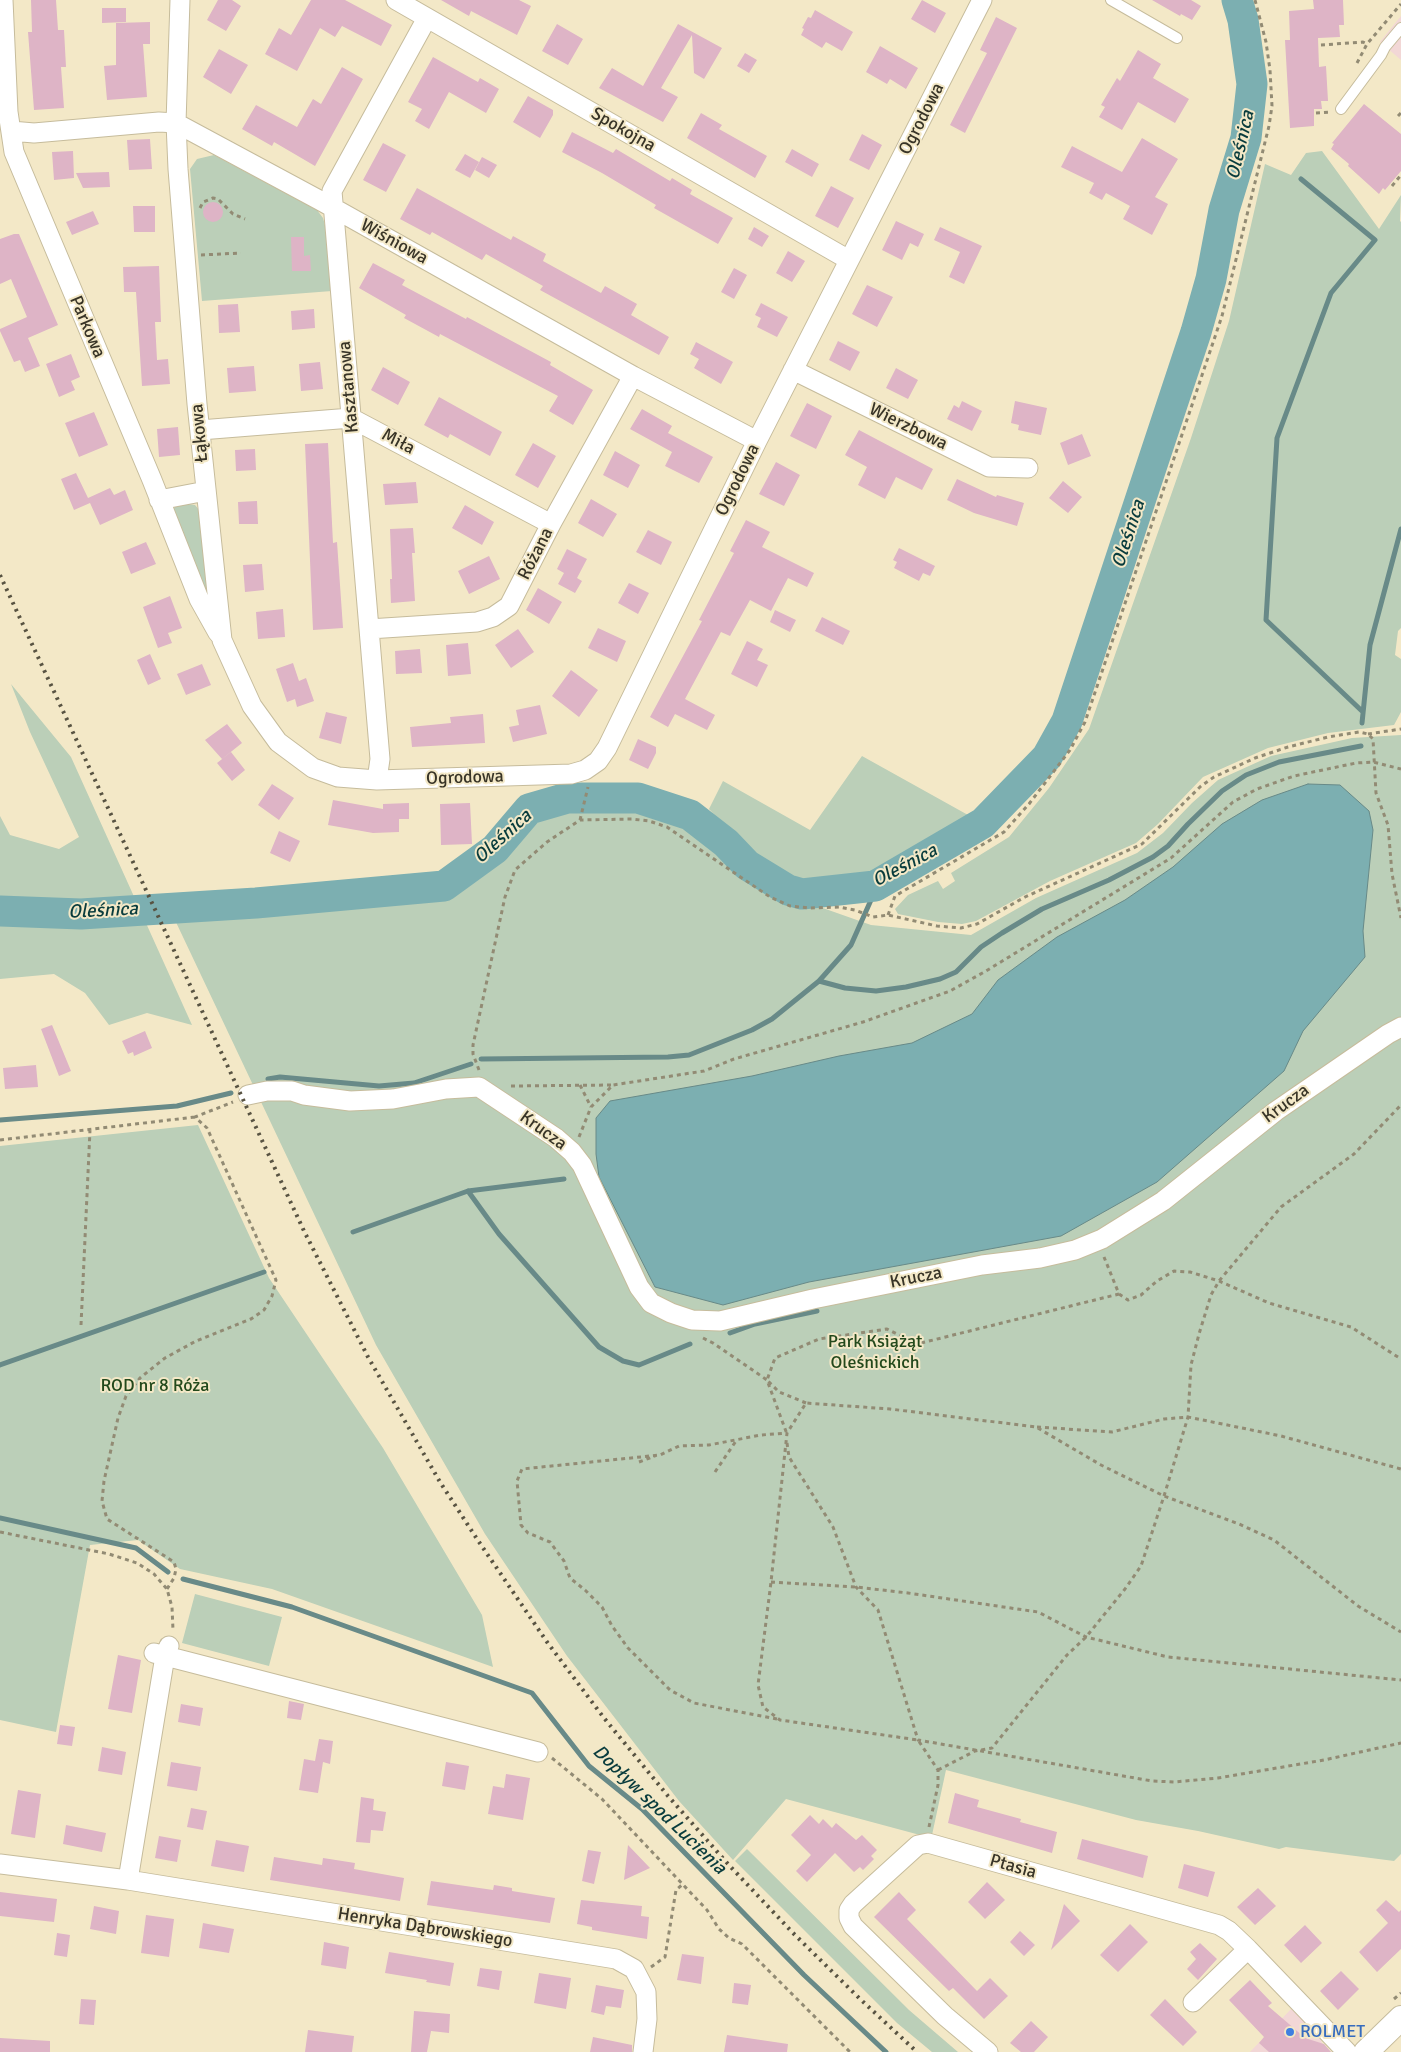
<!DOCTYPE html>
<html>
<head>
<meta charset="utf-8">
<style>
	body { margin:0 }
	canvas { display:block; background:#f3e8c7 }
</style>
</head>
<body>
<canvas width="1401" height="2052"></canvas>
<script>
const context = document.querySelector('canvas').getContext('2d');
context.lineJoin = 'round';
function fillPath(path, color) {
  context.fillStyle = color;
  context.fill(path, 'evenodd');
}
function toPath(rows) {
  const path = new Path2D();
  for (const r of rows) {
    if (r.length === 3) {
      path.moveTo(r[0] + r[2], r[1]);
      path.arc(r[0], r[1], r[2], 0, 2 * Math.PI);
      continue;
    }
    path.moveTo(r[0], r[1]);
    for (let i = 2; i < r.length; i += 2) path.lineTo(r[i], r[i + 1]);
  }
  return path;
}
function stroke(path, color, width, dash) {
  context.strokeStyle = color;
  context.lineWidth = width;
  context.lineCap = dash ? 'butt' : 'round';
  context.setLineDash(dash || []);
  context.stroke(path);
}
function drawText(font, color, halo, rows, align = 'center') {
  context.font = font + ' Signika,sans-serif';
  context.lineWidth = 4;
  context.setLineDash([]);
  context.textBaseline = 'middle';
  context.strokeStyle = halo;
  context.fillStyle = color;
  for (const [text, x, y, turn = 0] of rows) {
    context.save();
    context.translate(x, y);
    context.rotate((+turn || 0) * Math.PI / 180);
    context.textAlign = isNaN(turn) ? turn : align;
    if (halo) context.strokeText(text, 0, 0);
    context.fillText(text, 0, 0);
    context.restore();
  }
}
const commercial = toPath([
	[1401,16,1401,60,1380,42],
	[1292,2008,1320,2037,1325,2052,1250,2052]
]);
const green = toPath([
	[1322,151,1379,229,1401,195,1400,221,1401,222,1401,628,1398,631,1395,655,1401,659,1401,712,1394,725,1328,733,1268,748,1203,777,1158,824,1136,843,1050,881,976,921,962,924,938,922,898,914,895,909,908,895,938,881,943,889,955,881,951,873,1009,837,1049,788,1089,729,1191,438,1229,321,1265,164,1291,175,1306,153],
	[214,155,317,210,323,218,326,229,332,291,202,301,190,169,197,159],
	[188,504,195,505,200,511,208,595,207,598,172,510,176,506],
	[11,684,71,757,192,1025,147,1013,109,1025,85,993,54,974,0,979,0,816,10,835,59,849,79,837,30,732],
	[1401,735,1401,1854,1394,1861,1286,1847,1279,1849,1198,1831,1136,1820,946,1770,932,1835,920,1835,786,1799,733,1860,679,1801,567,1656,485,1534,376,1345,174,918,451,894,540,815,608,805,660,811,693,828,738,862,786,895,871,925,971,935,1036,898,1137,853,1163,833,1192,803,1218,780,1271,756,1352,738],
	[862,756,968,815,886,867,858,880,828,884,808,884,793,881,774,870,748,851,709,809,723,781,810,830],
	[198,1125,269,1278,383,1448,482,1615,493,1667,272,1589,180,1569,138,1540,90,1545,56,1732,0,1720,0,1146],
	[195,1594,282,1617,269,1666,182,1643],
	[747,1849,909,2010,958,2052,932,2052,897,2023,735,1861]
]);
const water = toPath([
	[1308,784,1340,785,1369,811,1373,830,1363,931,1365,957,1303,1031,1284,1071,1157,1182,1061,1236,809,1282,723,1305,655,1287,599,1177,596,1154,596,1118,610,1101,752,1076,839,1056,912,1043,972,1014,998,980,1057,937,1125,900,1173,867,1222,824,1262,800,1308,784]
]);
const stream = toPath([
	[1301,179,1375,240,1331,293,1277,438,1266,620,1363,712],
	[1362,723,1370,645,1401,529],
	[819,981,845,988,876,991,906,987,940,979,956,972,981,947,1002,933,1042,909,1109,880,1153,857,1168,846,1188,824,1222,791,1246,775,1279,762,1361,746],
	[481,1059,668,1057,689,1055,752,1030,772,1019,819,981,851,945,871,900,875,886],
	[268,1079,280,1077,379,1086,414,1083,471,1064],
	[0,1120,177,1106,231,1093],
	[468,1191,499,1234,599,1347,623,1361,639,1365,690,1344],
	[353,1232,468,1191,564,1179],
	[730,1333,755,1324,817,1311],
	[0,1365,264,1272],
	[0,1518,136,1548,168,1572],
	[183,1579,292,1607,532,1693,589,1766,642,1809,804,1975,886,2052]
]);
const river = toPath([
	[0,911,81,914,256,903,444,886,495,849,529,809,567,798,638,798,690,815,726,843,747,865,788,890,802,894,875,886,983,823,1047,757,1067,721,1196,332,1211,279,1224,210,1246,138,1252,84,1243,20,1237,0]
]);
const building = toPath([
	[31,0,56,0,58,30,64,30,66,67,61,67,64,108,34,110,28,32,32,32],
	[218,0,232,0,241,6,226,31,207,20],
	[311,0,345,0,392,25,381,46,342,26,335,37,320,28,297,71,265,54,279,28,291,35],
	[441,0,519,0,531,6,517,35,471,11,469,16],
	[922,0,946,13,935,33,911,19],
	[1152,0,1191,0,1201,6,1192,20,1181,14,1180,16],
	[1313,0,1343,0,1344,25,1339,25,1340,37,1318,38,1319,67,1326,66,1328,101,1321,101,1322,109,1314,109,1314,126,1290,128,1285,40,1290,40,1289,11,1314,9],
	[102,8,126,8,126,22,102,23],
	[815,10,853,32,842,51,826,42,822,48,801,35,804,29,802,28,808,17,811,18],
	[996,17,1017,28,965,133,950,125,987,53,980,50],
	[150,22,150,44,143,44,147,97,107,100,104,66,116,65,116,23],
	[557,24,583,39,568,65,542,51],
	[678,24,722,48,704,79,694,73,692,35,661,88,678,97,663,122,599,88,612,68,643,86],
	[880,46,918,68,906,89,890,79,887,84,866,72],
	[219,49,248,65,231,94,203,77],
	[1138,50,1161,64,1153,78,1189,99,1175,123,1138,102,1122,130,1099,117,1105,107,1101,105,1117,78,1120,81],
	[745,53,757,60,749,73,737,66],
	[433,57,478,82,480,78,499,89,486,113,449,92,429,129,415,121,422,109,408,102],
	[342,67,363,79,315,166,274,142,272,146,242,129,256,105,297,127,313,99,321,104],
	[528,96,553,110,553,115,540,138,513,122],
	[1364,104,1401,134,1401,171,1385,190,1383,188,1379,194,1348,166,1349,164,1331,149,1334,144,1332,143],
	[701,113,722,125,719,129,767,156,755,178,687,138],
	[572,132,613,153,616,149,670,181,672,178,692,190,690,194,733,218,718,244,654,208,656,205,602,173,562,152],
	[862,134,882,145,869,170,849,160],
	[1142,138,1178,159,1155,197,1168,204,1152,235,1123,219,1130,206,1106,193,1102,200,1089,193,1094,183,1061,167,1072,146,1122,172],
	[150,139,152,169,129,170,127,140],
	[383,143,406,155,386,192,363,180],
	[792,149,819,164,812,177,785,162],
	[73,151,74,178,54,180,52,152],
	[465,154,479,162,470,178,455,170],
	[482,157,497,165,489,178,475,170],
	[109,172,110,187,83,188,76,173],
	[831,186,854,198,838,228,815,216],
	[417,188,511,240,513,236,546,254,543,261,601,293,605,286,637,304,631,315,669,337,659,355,540,290,543,286,486,254,482,260,432,232,430,235,400,219],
	[213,212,10],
	[133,206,155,206,155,232,134,232],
	[93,211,99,224,72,235,66,222],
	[896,221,924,234,918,247,910,243,902,260,882,250],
	[754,227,769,236,762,247,748,239],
	[940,227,982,246,964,284,949,277,960,252,934,240],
	[14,234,19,234,58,325,28,338,40,366,25,372,20,360,14,362,0,331,0,329,27,317,11,279,0,284,0,239],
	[291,237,304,237,304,256,310,255,311,271,292,271],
	[788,251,805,261,792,282,776,273],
	[373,263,405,280,402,285,466,319,467,317,551,362,550,365,593,390,573,425,549,411,558,396,440,334,439,337,404,318,406,315,359,288],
	[159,266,161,322,155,322,157,360,168,359,170,384,142,386,136,292,124,292,123,267],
	[734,268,747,275,734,299,721,292],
	[867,285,893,297,877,327,852,314],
	[761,303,788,317,777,337,757,327,761,318,755,315],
	[238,304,240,332,219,333,218,305],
	[314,309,315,328,292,330,291,311],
	[838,341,860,352,850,371,829,360],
	[696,342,733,362,721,384,694,368,699,359,690,354],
	[71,354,80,377,71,381,75,390,59,397,46,364],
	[320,362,323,389,301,391,299,364],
	[254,366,256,391,229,393,227,368],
	[383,367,410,382,398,405,371,390],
	[896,368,918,380,908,399,886,388],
	[439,397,502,432,490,456,450,434,448,438,424,425],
	[962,401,982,411,972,431,947,419,954,405,959,408],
	[1015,401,1047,408,1041,435,1018,430,1019,425,1011,423],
	[807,403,832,416,816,449,790,436],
	[642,409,672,426,668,433,713,457,699,483,665,466,672,452,630,429],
	[94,412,108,445,79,457,65,423],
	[178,427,180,455,159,457,157,429],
	[859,430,933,469,922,490,896,477,885,499,858,485,867,467,845,455],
	[1082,434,1091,456,1068,465,1060,443],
	[328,443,333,543,337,542,343,628,313,630,305,444],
	[533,443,556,456,538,488,515,475],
	[255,449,256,470,236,471,235,450],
	[615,451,640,465,628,488,603,475],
	[776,462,800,475,784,506,759,494],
	[76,473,88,498,110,488,114,495,125,490,133,510,100,525,90,503,74,510,61,479],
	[957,479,996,497,997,495,1024,503,1017,526,974,513,947,500],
	[1063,481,1082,497,1068,513,1049,498],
	[416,482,418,503,385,505,383,484],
	[591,499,617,514,603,537,578,523],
	[257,501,258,524,239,524,238,502],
	[465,505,494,522,482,545,452,528],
	[746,520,770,532,762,547,814,573,807,587,788,578,771,611,750,600,730,636,721,632,685,699,715,715,707,730,675,714,668,727,650,717,702,621,699,620,734,553,730,551],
	[413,528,415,553,412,553,415,601,391,603,390,579,392,579,390,529],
	[648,530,672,542,661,565,636,552],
	[146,542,156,564,131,574,122,552],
	[899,548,935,566,930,576,923,573,919,581,894,568,897,562,893,560],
	[567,549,587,559,577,578,582,581,575,593,558,584,564,573,557,569],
	[489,556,500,579,469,594,458,571],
	[262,564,264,590,245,592,243,565],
	[629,583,649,593,638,614,618,603],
	[538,588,562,602,549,624,526,610],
	[170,596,182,628,168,633,172,643,158,648,143,607],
	[283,609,285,637,258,639,256,612],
	[775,610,796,620,790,632,770,622],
	[822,617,850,631,843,645,815,631],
	[598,628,626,641,617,662,588,648],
	[518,629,534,652,511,668,495,645],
	[747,641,763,649,757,660,768,665,757,687,731,674],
	[468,643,471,674,448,676,446,645],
	[420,649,422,673,396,674,395,651],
	[150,654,161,679,148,685,137,660],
	[293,663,299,681,306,678,314,701,297,707,295,699,287,702,276,669],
	[202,664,211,685,186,695,177,674],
	[571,670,598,690,579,717,552,696],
	[540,705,547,734,513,742,509,727,519,725,516,710],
	[326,712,347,717,341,744,319,738],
	[483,714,485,743,412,747,410,727,451,723,450,717],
	[227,724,242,743,222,759,205,740],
	[638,739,656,747,656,753,648,769,629,760],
	[231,752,245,770,232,781,217,763],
	[272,784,294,798,279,820,258,805],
	[333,800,383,809,383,804,409,803,409,819,399,819,399,832,373,833,328,825],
	[470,803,472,844,441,845,440,804],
	[279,831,300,841,290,862,270,853],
	[52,1025,71,1071,59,1076,41,1029],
	[145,1031,152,1048,134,1056,133,1052,128,1054,122,1041],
	[36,1065,38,1087,5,1089,3,1068],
	[118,1655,141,1660,132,1713,108,1709],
	[289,1701,304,1704,301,1720,287,1718],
	[181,1704,203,1708,200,1726,178,1722],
	[60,1725,75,1727,72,1746,57,1744],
	[319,1739,333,1741,330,1764,323,1762,318,1793,299,1790,304,1759,315,1761],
	[102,1747,126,1752,122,1775,98,1771],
	[171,1762,201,1767,197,1791,167,1786],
	[446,1762,469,1766,465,1790,442,1786],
	[506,1774,530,1778,523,1820,488,1814,493,1786,504,1788],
	[18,1790,41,1794,35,1838,11,1834],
	[955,1793,979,1800,977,1807,1021,1819,1020,1822,1057,1832,1052,1853,948,1823],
	[361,1797,374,1799,373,1810,386,1812,383,1831,371,1830,370,1843,356,1842],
	[191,1808,207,1811,203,1830,187,1827],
	[810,1815,819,1824,823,1819,832,1828,836,1823,856,1840,862,1835,877,1850,871,1856,874,1859,863,1870,860,1867,854,1872,835,1853,807,1882,796,1871,811,1855,791,1835],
	[66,1825,106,1833,102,1852,63,1844],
	[159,1836,181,1840,177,1862,155,1858],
	[1082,1839,1148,1856,1143,1878,1077,1859],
	[216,1840,249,1846,244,1872,211,1866],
	[628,1845,650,1868,624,1880],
	[588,1850,601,1852,594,1884,582,1881],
	[274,1857,322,1865,323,1858,355,1863,354,1869,404,1878,400,1901,270,1880],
	[1184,1864,1215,1872,1208,1897,1178,1888],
	[431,1881,493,1890,494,1885,512,1888,512,1891,555,1898,550,1923,427,1905],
	[987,1882,1005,1900,985,1919,968,1902],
	[1258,1888,1276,1906,1255,1925,1237,1907],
	[0,1892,57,1899,54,1922,0,1916],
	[899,1892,916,1910,907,1919,977,1991,990,1978,1008,1996,984,2019,953,1988,949,1991,874,1917],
	[581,1900,642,1906,641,1916,649,1917,647,1939,592,1930,592,1927,577,1924],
	[1386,1900,1399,1912,1401,1910,1401,1949,1377,1972,1359,1952,1388,1923,1376,1910],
	[1064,1904,1080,1921,1051,1950],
	[94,1906,119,1911,116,1934,90,1929],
	[146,1915,174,1919,169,1957,141,1953],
	[203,1923,234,1929,229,1953,199,1948],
	[1130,1924,1148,1942,1118,1972,1100,1955],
	[1305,1925,1322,1943,1301,1963,1284,1945],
	[1020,1931,1035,1945,1024,1956,1010,1942],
	[57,1933,70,1935,67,1957,54,1955],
	[324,1942,349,1947,346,1969,321,1965],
	[1200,1943,1217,1959,1198,1980,1187,1969,1196,1959,1190,1952],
	[389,1952,454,1963,450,1986,426,1982,427,1980,385,1973],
	[682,1954,704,1957,701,1984,677,1980],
	[480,1968,502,1971,499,1990,477,1986],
	[1341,1971,1359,1989,1338,2010,1320,1991],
	[539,1973,571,1978,566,2009,534,2003],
	[1250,1980,1272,2003,1268,2006,1289,2024,1305,2038,1324,2044,1331,2052,1269,2052,1259,2043,1264,2037,1229,2000],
	[734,1983,751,1985,748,2005,732,2003],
	[596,1985,624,1990,621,2008,606,2006,604,2015,591,2012],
	[81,1999,96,2000,94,2025,79,2024],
	[1165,1999,1197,2032,1183,2046,1150,2015],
	[414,2011,450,2014,449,2033,431,2031,427,2052,411,2052],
	[1031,2021,1048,2037,1034,2052,1021,2052,1010,2043],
	[308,2030,354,2036,352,2052,305,2052],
	[727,2035,788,2044,787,2052,724,2052],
	[593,2037,632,2045,632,2052,590,2052],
	[0,2038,50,2041,50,2052,0,2052]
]);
const path = toPath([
	[1321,45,1363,42,1367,44],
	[1357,63,1367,44,1401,4],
	[1316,113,1330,112],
	[1398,116,1401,113],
	[1392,186,1401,175],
	[200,208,203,202,213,198,218,199,233,214,245,219],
	[201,255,241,253],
	[1368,734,1401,729],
	[580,820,588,787],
	[888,915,895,896,1004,832,1029,804,1070,750,1085,722,1222,316,1269,126,1272,106,1270,70,1266,42,1255,0],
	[479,1070,473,1054,473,1045,505,897,515,870,547,842,580,820,632,819,649,821,667,827,770,897,790,906,810,908,839,907,855,910,873,917,888,915,937,926,961,928,977,924,1025,897,1142,844,1201,786,1214,777,1255,758,1288,747,1328,737,1359,732,1368,734,1373,739,1376,793,1388,825,1392,874,1401,918],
	[580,1085,591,1107],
	[511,1086,613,1085],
	[579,1137,591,1107,613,1085,704,1071,734,1059,863,1022,950,991,986,971,1171,858,1233,802,1257,789,1294,776,1356,763,1373,762,1401,769],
	[0,1140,195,1117],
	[1119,1294,1128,1300,1141,1295,1157,1281,1174,1271,1190,1272,1219,1281,1269,1303,1351,1327,1401,1359],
	[81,1325,90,1130],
	[703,1338,713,1343,767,1380,787,1434],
	[806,1403,779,1392,767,1380,775,1358,819,1339,887,1329,917,1344,1119,1294,1104,1257],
	[1037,1427,1112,1432,1164,1419,1188,1417,1281,1436,1401,1469],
	[787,1443,789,1457,833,1527,856,1587,878,1610,918,1740,1152,1781,1174,1782,1218,1778,1324,1760,1401,1743],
	[639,1462,655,1456],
	[715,1472,736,1441],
	[0,1532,109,1554,137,1563,154,1574,167,1589,172,1607,173,1630],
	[771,1582,856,1587,908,1593,1038,1612,1086,1637,1168,1657,1401,1680],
	[167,1589,174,1578,176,1569,174,1562,107,1519,102,1501,104,1481,118,1418,126,1396,140,1378,165,1358,196,1341,251,1319,264,1310,272,1296,276,1280,207,1128,195,1117,233,1102],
	[777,1719,694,1703,670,1690,628,1648,612,1626,602,1607,585,1590,570,1578,564,1561,550,1542,528,1533,521,1525,517,1481,522,1469,660,1455,679,1446,709,1445,761,1435,787,1433],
	[552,1758,602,1799,707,1910,719,1929,729,1938,742,1944,850,2052],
	[938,1770,975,1751,992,1748,1067,1655,1086,1637,1125,1589,1141,1566,1164,1496,1188,1417,1191,1365,1199,1334,1211,1295,1219,1281,1281,1207,1354,1154,1401,1105],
	[929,1827,938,1785,938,1770,918,1740,780,1720,763,1707,758,1685,771,1582,787,1433,806,1403,890,1409,1036,1427,1101,1465,1164,1496,1239,1524,1274,1540,1358,1606,1401,1632],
	[651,1967,665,1957,676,1890,683,1884],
	[1394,1999,1401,1993]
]);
const service = toPath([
	[1111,0,1177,38],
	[1341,109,1381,55,1385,47,1401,28]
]);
const minor = toPath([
	[3,0,8,112,14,152,152,480,199,599,218,633],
	[180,0,176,123,178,169,197,404,222,640,252,706,278,742,313,768,338,777,377,780,571,774,585,770,598,761,607,748,757,441,982,0],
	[396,0,849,260],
	[11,131,34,133,159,122,176,123,321,201,633,376,757,441],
	[793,370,989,467,1028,468],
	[200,430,351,418,551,524],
	[159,500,206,491],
	[369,629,477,622,493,617,509,606,551,524,633,376],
	[377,780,380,759,332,191,427,18],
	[248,1095,267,1091,292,1091,304,1095,350,1101,393,1099,446,1089,479,1087,556,1138,572,1152,582,1165,639,1287,651,1303,671,1313,692,1320,720,1321,813,1299,982,1265,1040,1258,1075,1250,1102,1239,1163,1201,1276,1111,1388,1034,1401,1027],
	[154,1653,538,1752],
	[0,1864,128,1880,616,1959,634,1969,646,1992,647,2019,643,2052],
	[128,1880,165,1656,169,1646],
	[1193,2002,1248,1949],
	[988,2052,945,2016,853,1926,849,1918,849,1910,853,1904,918,1845,928,1843,1219,1925,1229,1931,1248,1949,1347,2052]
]);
const tertiary = toPath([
	[1366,2052,1401,2018]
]);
const rail = toPath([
	[0,575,304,1231,368,1357,440,1482,477,1539,547,1642,604,1718,668,1796,728,1864,793,1933,859,1998,917,2052]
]);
const markers = [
	[1290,2032,5,"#3f7fe0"]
];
const streetNames = [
	["Ogrodowa",922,119,-63],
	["Spokojna",623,130,30],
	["Wiśniowa",394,242,29],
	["Parkowa",87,327,67],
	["Kasztanowa",349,387,-95],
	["Wierzbowa",908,427,26],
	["Łąkowa",200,433,-95],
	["Miła",398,442,28],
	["Ogrodowa",738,480,-64],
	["Różana",536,554,-63],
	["Ogrodowa",465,778,-2],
	["Krucza",1286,1104,-36],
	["Krucza",543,1131,36],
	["Krucza",916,1278,-11],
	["Ptasia",1013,1867,16],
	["Henryka Dąbrowskiego",425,1928,9]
];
const parkNames = [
	["Park Książąt",875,1342],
	["Oleśnickich",875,1363],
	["ROD nr 8 Róża",155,1386]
];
const shopNames = [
	["ROLMET",1300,2032]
];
const waterNames = [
	["Oleśnica",1241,145,-77],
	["Oleśnica",1129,534,-72],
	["Oleśnica",503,837,-42],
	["Oleśnica",905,866,-28],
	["Oleśnica",103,911,-3],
	["Dopływ spod Lucienia",659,1810,44]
];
fillPath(commercial, '#f2d7d6');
fillPath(green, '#bbcfb8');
fillPath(water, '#7cafb1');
stroke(water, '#688a88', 1);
stroke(stream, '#688a88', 5);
stroke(river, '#7cafb1', 31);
fillPath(building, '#deb4c6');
stroke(service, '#c6bc9c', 12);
stroke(minor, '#c6bc9c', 21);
stroke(tertiary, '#c6bc9c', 26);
stroke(path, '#928b74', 3, [4, 4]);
stroke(service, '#fff', 10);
stroke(minor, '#fff', 19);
stroke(tertiary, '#fff', 24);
stroke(rail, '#585342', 4, [2.5, 5]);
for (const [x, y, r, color] of markers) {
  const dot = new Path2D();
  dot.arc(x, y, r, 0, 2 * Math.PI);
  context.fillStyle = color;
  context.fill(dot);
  stroke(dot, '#f3e8c7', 2);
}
drawText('18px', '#383427', '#f3e8c7', streetNames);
drawText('18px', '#23491c', '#f3e8c7', parkNames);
drawText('18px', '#366cbe', '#f3e8c7', shopNames, 'left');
drawText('italic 19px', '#093c3d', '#f3e8c7', waterNames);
</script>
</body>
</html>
